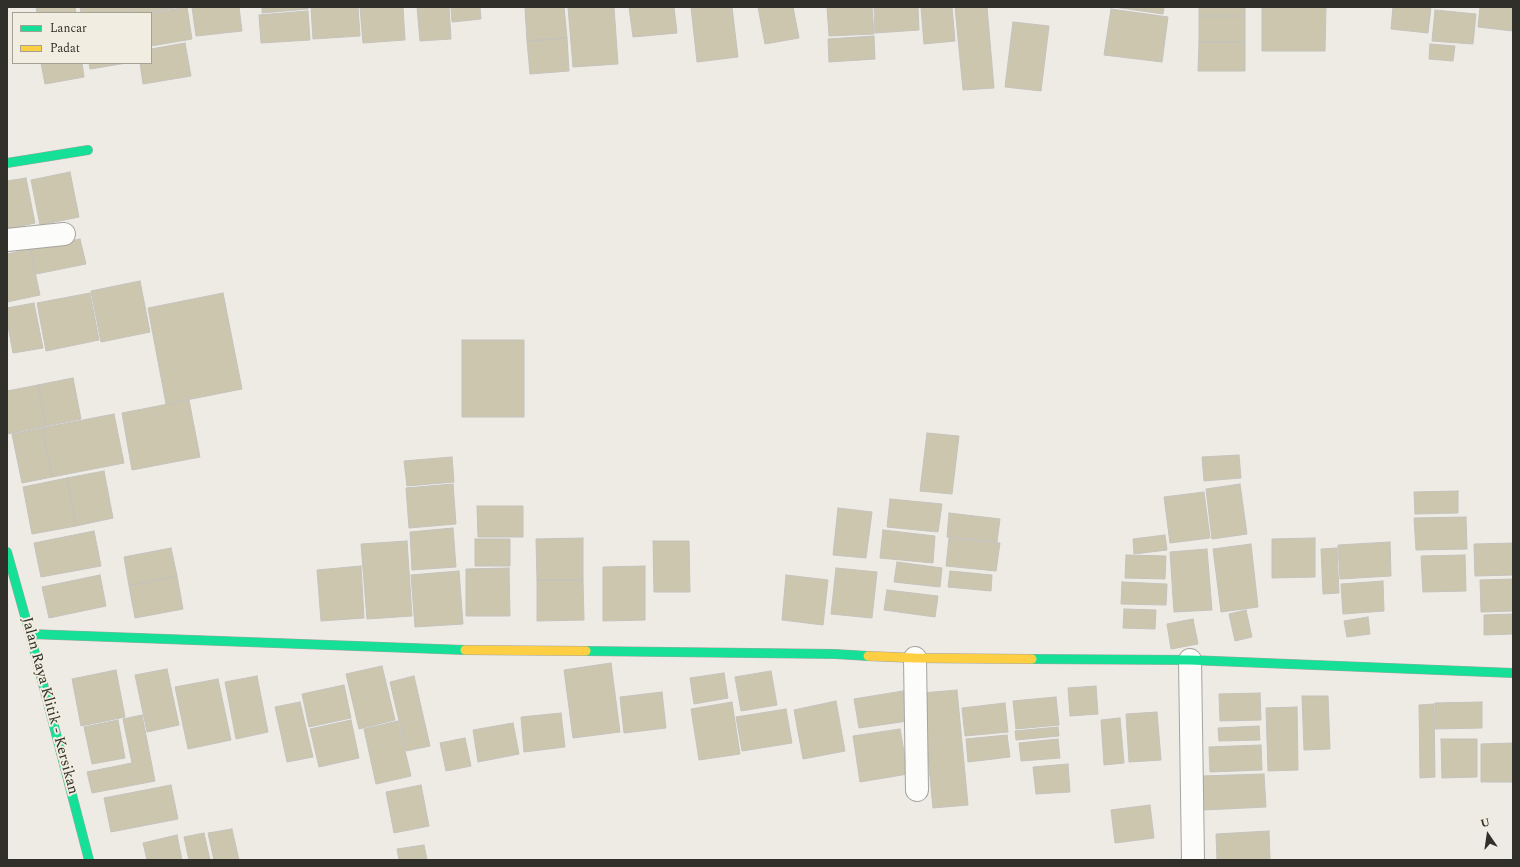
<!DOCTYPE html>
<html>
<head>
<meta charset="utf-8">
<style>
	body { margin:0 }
	#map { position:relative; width:1520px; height:867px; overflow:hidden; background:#edebe4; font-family:Spectral,serif }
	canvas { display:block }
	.frame { position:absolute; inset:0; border:8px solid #312f2a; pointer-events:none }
	.legend { position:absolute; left:12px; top:12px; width:140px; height:52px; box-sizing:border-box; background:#f1ede0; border:1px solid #a4a197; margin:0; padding:5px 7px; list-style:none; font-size:12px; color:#312f2a }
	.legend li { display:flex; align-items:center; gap:8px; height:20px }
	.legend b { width:20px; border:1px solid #a4a197 }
	.north { position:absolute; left:1468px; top:815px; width:40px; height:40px; -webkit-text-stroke:3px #f1ede0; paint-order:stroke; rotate:347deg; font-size:11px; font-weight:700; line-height:16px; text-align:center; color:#312f2a }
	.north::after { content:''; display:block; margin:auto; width:14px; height:18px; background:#312f2a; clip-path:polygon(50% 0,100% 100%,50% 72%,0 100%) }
</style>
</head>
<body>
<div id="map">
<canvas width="1520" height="867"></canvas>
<div class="frame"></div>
<ul class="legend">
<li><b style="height:5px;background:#16e098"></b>Lancar</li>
<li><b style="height:5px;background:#ffcf43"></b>Padat</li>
</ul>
<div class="north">U</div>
</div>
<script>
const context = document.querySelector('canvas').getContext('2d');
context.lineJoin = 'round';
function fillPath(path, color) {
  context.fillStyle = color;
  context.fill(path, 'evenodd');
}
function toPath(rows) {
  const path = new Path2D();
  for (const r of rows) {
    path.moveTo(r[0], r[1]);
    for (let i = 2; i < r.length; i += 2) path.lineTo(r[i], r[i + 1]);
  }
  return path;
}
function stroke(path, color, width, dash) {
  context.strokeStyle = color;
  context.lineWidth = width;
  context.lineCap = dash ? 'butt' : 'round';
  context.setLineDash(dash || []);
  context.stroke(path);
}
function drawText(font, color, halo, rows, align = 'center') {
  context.font = font + ' Spectral,serif';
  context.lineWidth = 4;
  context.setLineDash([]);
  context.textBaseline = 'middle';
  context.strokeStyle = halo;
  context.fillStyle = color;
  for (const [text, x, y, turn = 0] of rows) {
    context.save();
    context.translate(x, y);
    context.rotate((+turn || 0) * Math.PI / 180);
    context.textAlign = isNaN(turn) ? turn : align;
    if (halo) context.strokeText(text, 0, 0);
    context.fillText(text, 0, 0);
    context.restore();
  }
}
const building = toPath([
	[36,7,75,7,76,13,37,13,36,7],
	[80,7,131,7,132,13,81,13,80,7],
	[132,7,180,7,146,13,133,13,132,7],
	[187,7,192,39,151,46,151,13,187,7],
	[192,7,239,7,242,31,196,36,192,7],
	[262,7,308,7,308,9,262,13,262,7],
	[311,7,358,7,360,36,313,39,311,7],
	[360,7,403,7,405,40,363,43,360,7],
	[417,7,449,7,451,39,420,41,417,7],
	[451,7,480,7,481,19,452,22,451,7],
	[540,7,564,7,567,38,527,41,525,8,540,7],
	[568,7,614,7,618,64,573,67,568,7],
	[629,7,674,7,677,33,633,37,629,7],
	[691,7,732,7,738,57,697,62,691,7],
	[758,7,793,7,799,38,765,44,758,7],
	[827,7,872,7,874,34,829,36,827,7],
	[874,7,918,7,919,30,875,33,874,7],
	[921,7,952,7,955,41,924,44,921,7],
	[955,7,987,7,994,88,963,90,955,7],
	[1114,7,1164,7,1163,14,1114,7],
	[1199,7,1245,7,1245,16,1199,16,1199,7],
	[1262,7,1326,7,1325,51,1262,51,1262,7],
	[1393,7,1431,7,1428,33,1391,29,1393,7],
	[1480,7,1513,7,1513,31,1478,27,1480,7],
	[1111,9,1168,17,1162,62,1104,55,1111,9],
	[1435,10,1476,14,1473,44,1432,41,1435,10],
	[308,11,310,40,261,43,259,15,308,11],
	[1199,16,1245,16,1245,42,1199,42,1199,16],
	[1013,22,1049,26,1041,91,1005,87,1013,22],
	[874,36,875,59,829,62,828,39,874,36],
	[567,38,569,71,530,74,527,41,567,38],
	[1199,42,1245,42,1245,71,1198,71,1199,42],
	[185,43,191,76,143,84,140,63,151,63,151,49,185,43],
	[1430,44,1455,46,1453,61,1429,59,1430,44],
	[41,63,82,63,84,77,45,84,41,63],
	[89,63,127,63,90,69,89,63],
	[70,172,79,217,40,225,31,180,70,172],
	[26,178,35,223,7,229,7,181,26,178],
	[80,239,86,264,36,274,30,249,80,239],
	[30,249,40,295,7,302,7,254,30,249],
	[140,281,150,332,101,342,91,291,140,281],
	[90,293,99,340,46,351,37,303,90,293],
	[223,293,242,389,166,404,148,308,223,293],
	[34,303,43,348,13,353,7,321,7,308,34,303],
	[462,340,524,340,524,417,462,417,462,340],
	[73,378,81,419,46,426,38,385,73,378],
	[38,385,46,426,7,434,7,391,38,385],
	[189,400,200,457,132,470,122,413,189,400],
	[114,414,124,463,52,477,42,428,114,414],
	[42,428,52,477,22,483,12,434,42,428],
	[927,433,959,436,952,494,920,491,927,433],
	[1239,455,1241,478,1204,481,1202,457,1239,455],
	[452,457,454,482,407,486,404,461,452,457],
	[104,471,113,518,76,526,67,478,104,471],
	[67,478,76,526,32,534,23,487,67,478],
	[453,484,456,524,409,528,406,488,453,484],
	[1240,484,1247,534,1212,539,1206,489,1240,484],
	[1458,491,1458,513,1415,514,1414,492,1458,491],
	[1204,492,1210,538,1170,543,1164,497,1204,492],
	[890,499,942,504,938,532,887,527,890,499],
	[477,506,523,506,523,537,478,537,477,506],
	[838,508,872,512,866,558,833,555,838,508],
	[949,513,1000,519,997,542,947,537,949,513],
	[1466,517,1467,549,1416,550,1414,518,1466,517],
	[453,528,456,567,412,570,410,532,453,528],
	[883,530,935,536,933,563,880,558,883,530],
	[94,531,101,566,41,577,34,543,94,531],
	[1165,535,1167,550,1134,554,1133,539,1165,535],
	[583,538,583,580,537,580,536,539,583,538],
	[949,538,1000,543,996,571,946,566,949,538],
	[1315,538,1315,577,1272,578,1272,539,1315,538],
	[475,539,510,539,510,566,475,566,475,539],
	[407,541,412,616,367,619,361,544,407,541],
	[653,541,689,541,690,592,654,592,653,541],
	[1390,542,1391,576,1340,579,1338,545,1390,542],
	[1513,543,1513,575,1475,576,1474,544,1513,543],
	[1251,544,1258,607,1221,612,1213,549,1251,544],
	[171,548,177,576,129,586,124,557,171,548],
	[1337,548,1339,593,1323,594,1321,549,1337,548],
	[1207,549,1212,610,1174,612,1170,552,1207,549],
	[1126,555,1166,556,1165,579,1125,578,1126,555],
	[1465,555,1466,591,1423,592,1421,556,1465,555],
	[897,562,942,568,940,587,894,582,897,562],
	[361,566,364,618,321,621,317,570,361,566],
	[645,566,645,620,603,621,603,567,645,566],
	[509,568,510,616,466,616,466,569,509,568],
	[836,568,877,572,872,618,831,614,836,568],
	[459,571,463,624,415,627,411,575,459,571],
	[950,571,992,575,991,591,948,587,950,571],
	[100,575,106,606,49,618,42,587,100,575],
	[786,575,828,580,823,625,782,620,786,575],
	[177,576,183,609,135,618,129,586,177,576],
	[1513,579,1513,611,1481,612,1480,580,1513,579],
	[537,580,583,580,584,620,537,621,537,580],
	[1383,581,1384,611,1343,614,1341,584,1383,581],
	[1122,582,1167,584,1166,605,1121,604,1122,582],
	[887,590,938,596,935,617,884,610,887,590],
	[1124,609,1156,610,1155,629,1123,628,1124,609],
	[1246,610,1252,637,1235,641,1229,614,1246,610],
	[1513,614,1513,634,1484,635,1484,615,1513,614],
	[1368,617,1370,634,1347,637,1344,621,1368,617],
	[1193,619,1198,644,1171,649,1167,624,1193,619],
	[611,663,620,732,573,738,564,670,611,663],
	[382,666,395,720,359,729,346,674,382,666],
	[167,669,179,725,147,732,135,675,167,669],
	[116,670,125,717,81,726,72,679,116,670],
	[771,671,777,705,741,711,735,677,771,671],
	[724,673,728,698,694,704,690,678,724,673],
	[257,676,268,732,236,739,225,682,257,676],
	[414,676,430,746,406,751,390,682,414,676],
	[218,679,231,740,188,749,175,687,218,679],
	[344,685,351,718,309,727,302,694,344,685],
	[1096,686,1098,714,1070,716,1068,688,1096,686],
	[957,690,968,805,933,808,922,693,957,690],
	[903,691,908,721,859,728,854,699,903,691],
	[662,692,666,728,624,733,620,697,662,692],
	[1260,693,1261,720,1220,721,1219,694,1260,693],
	[1302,696,1328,696,1330,749,1304,750,1302,696],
	[1056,697,1059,725,1016,729,1013,701,1056,697],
	[836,701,845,751,803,759,794,710,836,701],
	[300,702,313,757,287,762,275,707,300,702],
	[732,702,740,754,699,760,691,709,732,702],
	[1482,702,1482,728,1435,729,1435,703,1482,702],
	[1005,703,1008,732,965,736,962,708,1005,703],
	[1434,704,1435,777,1420,778,1419,705,1434,704],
	[1297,707,1298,770,1268,771,1266,708,1297,707],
	[786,709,792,743,742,751,736,717,786,709],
	[1157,712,1161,760,1129,762,1126,714,1157,712],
	[561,713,565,747,524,752,521,717,561,713],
	[142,715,155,781,92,793,87,772,132,763,123,719,142,715],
	[1120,718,1124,763,1104,765,1101,720,1120,718],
	[118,720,125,758,92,764,84,727,118,720],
	[351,720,359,758,319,767,310,729,351,720],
	[398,721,411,776,376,784,364,729,398,721],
	[513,723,519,754,478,762,473,730,513,723],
	[1259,726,1260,740,1219,741,1218,728,1259,726],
	[1058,727,1059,736,1016,740,1015,731,1058,727],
	[900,729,908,774,860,782,853,736,900,729],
	[1007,735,1010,757,968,762,966,739,1007,735],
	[465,738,471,766,446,771,440,743,465,738],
	[1058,739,1060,758,1021,761,1019,743,1058,739],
	[1441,739,1477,739,1477,777,1442,778,1441,739],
	[1513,743,1513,782,1481,782,1481,744,1513,743],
	[1261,745,1262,770,1210,772,1209,747,1261,745],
	[1068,764,1070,792,1036,794,1033,767,1068,764],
	[1264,774,1266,807,1203,810,1201,776,1264,774],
	[171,785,178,819,111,832,104,798,171,785],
	[421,785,429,826,394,833,386,792,421,785],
	[1150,805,1154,838,1115,843,1111,810,1150,805],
	[232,829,239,860,214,860,208,833,232,829],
	[1269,831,1270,860,1217,860,1216,834,1269,831],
	[204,833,210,860,189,860,184,837,204,833],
	[177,835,182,860,147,860,143,843,177,835],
	[424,845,427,860,399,860,397,849,424,845]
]);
const street = toPath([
	[7,240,64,234],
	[915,658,917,790],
	[1190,660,1193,860]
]);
const fast = toPath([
	[7,163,88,150],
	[7,552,30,634,89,860],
	[30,634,465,650],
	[586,651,835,654,868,656],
	[1032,659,1190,660,1513,673]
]);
const slow = toPath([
	[465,650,586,651],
	[868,656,915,658,1032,659]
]);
const streetNames = [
	["Jalan Raya Klitik - Kersikan",49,706,75]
];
fillPath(building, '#ccc6af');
stroke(building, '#c4c2bc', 1);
stroke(street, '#a5a49e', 24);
stroke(fast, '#a5a49e', 10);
stroke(slow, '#a5a49e', 10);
stroke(street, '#fcfcfb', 22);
stroke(fast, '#16e098', 9);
stroke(slow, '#ffcf43', 9);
drawText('15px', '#312f2a', '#f1ede0', streetNames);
</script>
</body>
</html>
